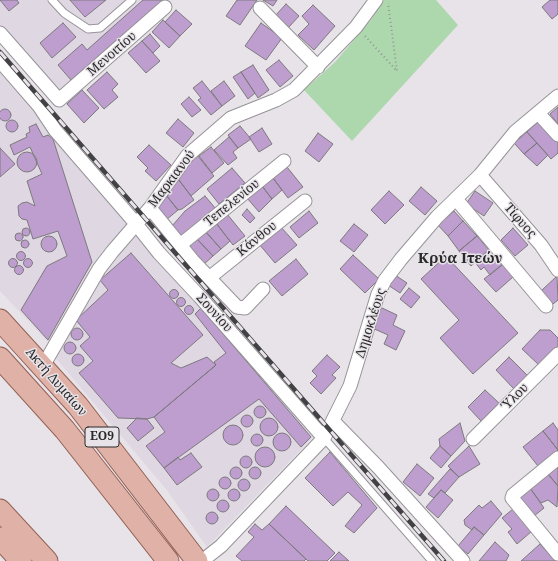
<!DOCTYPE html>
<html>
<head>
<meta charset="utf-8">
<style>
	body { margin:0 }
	canvas { display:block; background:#e7e3e8 }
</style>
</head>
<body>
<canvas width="558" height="561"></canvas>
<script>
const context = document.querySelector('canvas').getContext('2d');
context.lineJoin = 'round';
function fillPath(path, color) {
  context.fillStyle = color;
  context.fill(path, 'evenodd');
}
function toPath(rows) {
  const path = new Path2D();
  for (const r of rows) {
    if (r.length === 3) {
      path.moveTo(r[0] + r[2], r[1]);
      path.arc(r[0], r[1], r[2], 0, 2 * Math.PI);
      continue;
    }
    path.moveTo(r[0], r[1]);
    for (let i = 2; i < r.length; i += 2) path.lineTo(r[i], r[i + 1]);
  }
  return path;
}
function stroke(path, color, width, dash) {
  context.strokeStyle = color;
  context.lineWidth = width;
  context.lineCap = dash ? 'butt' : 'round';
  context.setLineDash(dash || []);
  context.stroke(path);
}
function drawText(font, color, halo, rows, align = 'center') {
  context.font = font + ' "Noto Serif",serif';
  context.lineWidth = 3;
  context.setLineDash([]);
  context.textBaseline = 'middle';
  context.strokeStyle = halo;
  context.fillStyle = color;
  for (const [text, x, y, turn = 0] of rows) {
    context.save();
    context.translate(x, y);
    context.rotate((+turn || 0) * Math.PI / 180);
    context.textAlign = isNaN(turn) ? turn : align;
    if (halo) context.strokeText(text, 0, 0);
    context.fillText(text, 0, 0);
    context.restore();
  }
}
const built = toPath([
	[0,0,166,0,59,93,0,25],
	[0,70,129,222,106,247,50,344,0,291],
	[135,232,202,306,313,437,207,547,166,489,54,356,111,262]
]);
const green = toPath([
	[384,0,436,0,458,25,352,141,304,90,335,62,371,20]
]);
const building = toPath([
	[0,0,17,0,19,3,9,11,0,0],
	[70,0,106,0,85,17,70,0],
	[143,0,163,0,71,80,58,65,82,44,87,50,143,0],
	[237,0,257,0,240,25,226,16,237,0],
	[263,0,277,0,273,6,263,0],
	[550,0,558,0,558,14,552,19,542,7,550,0],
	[286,4,299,16,288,28,275,16,286,4],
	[313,5,335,26,314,50,298,35,309,24,302,16,313,5],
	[176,10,192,24,180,36,165,22,176,10],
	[163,20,180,36,169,48,152,32,163,20],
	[63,23,76,37,52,58,40,43,63,23],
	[261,23,282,38,266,60,245,46,261,23],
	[150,34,160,46,153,53,142,41,150,34],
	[142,41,160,61,146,73,128,53,142,41],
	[279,60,293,76,280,87,266,70,279,60],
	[253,65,269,90,258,98,241,72,253,65],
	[107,72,118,84,112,90,118,97,104,109,87,90,107,72],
	[241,72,255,93,248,99,233,77,241,72],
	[202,81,222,106,211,115,198,100,201,98,193,88,202,81],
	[224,81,235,96,222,106,211,91,224,81],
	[82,90,99,108,84,123,67,104,82,90],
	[189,97,201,110,192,117,181,104,189,97],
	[558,107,558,124,550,114,558,107],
	[5,115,6],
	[178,119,194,133,183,147,166,133,178,119],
	[12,126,6],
	[539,121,558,141,558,153,551,159,527,132,539,121],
	[36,124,43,137,48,135,53,139,92,262,48,340,21,310,47,266,67,256,58,231,33,239,27,220,22,219,19,216,18,206,22,203,27,202,35,206,27,181,42,174,30,147,14,155,10,145,27,137,26,134,30,132,29,127,36,124],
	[240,126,251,139,238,148,228,135,240,126],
	[262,128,272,144,259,152,249,137,262,128],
	[527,132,537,143,524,154,514,143,527,132],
	[318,133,333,144,319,162,305,151,318,133],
	[229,137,238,148,233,152,237,158,228,165,214,150,229,137],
	[537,143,548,155,537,166,524,154,537,143],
	[149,145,171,165,156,181,145,171,148,168,137,157,149,145],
	[211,147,224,163,212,173,199,156,211,147],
	[0,148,15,164,0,177,0,148],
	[27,162,10],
	[197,155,214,176,191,196,178,179,178,175,197,155],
	[287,167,303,187,288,198,273,178,287,167],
	[232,168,245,183,219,204,207,189,232,168],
	[273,178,282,190,272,199,262,186,273,178],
	[179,180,194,200,182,209,178,210,166,195,170,188,179,180],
	[262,186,272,199,259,212,247,198,262,186],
	[421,187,437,201,425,215,409,201,421,187],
	[389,191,404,205,385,224,371,210,389,191],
	[475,191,493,203,484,216,466,204,475,191],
	[166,195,178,210,166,220,158,211,160,201,166,195],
	[205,196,216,209,183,239,172,226,185,211,205,196],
	[247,209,255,218,250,223,242,215,247,209],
	[309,211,318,223,299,238,290,227,309,211],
	[454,211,463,221,448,236,438,225,454,211],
	[227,214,245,236,233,245,216,223,227,214],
	[463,221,477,236,459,251,448,236,463,221],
	[216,223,230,241,221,249,206,232,216,223],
	[354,224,368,235,354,252,340,241,354,224],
	[280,226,297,245,275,263,259,244,280,226],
	[513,228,528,245,515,256,501,240,513,228],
	[26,232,4],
	[206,232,221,249,213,256,197,239,206,232],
	[19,237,4],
	[49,244,8],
	[477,236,489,250,471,266,459,251,477,236],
	[197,239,213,256,203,265,188,247,197,239],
	[25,244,4],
	[489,250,503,264,490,275,484,267,481,270,475,262,489,250],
	[21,256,4.5],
	[131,253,203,335,171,363,181,368,207,357,216,365,154,417,147,419,118,418,79,373,93,361,80,346,90,337,76,320,108,290,100,280,131,253],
	[353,255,379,279,365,293,340,269,353,255],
	[446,256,518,333,473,374,440,338,459,320,421,279,446,256],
	[13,263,4.5],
	[28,263,4.5],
	[296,259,308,274,282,296,269,281,296,259],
	[503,264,513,277,496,292,484,279,503,264],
	[19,270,4.5],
	[395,275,407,283,400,293,388,285,395,275],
	[557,276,558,300,553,304,541,291,557,276],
	[409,288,420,297,411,308,400,299,409,288],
	[174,294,4.5],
	[181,302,4.5],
	[189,310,4.5],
	[380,307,397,315,393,325,405,331,396,350,384,344,388,335,370,327,380,307],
	[201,308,311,437,301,447,259,399,164,468,146,446,165,432,154,417,216,365,214,362,226,353,195,314,201,308],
	[77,334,6],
	[540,330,550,330,558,338,558,347,540,366,522,349,540,330],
	[70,348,6],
	[78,360,6],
	[327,355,340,367,332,375,336,378,321,394,310,383,317,376,312,371,327,355],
	[509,357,528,376,514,389,496,370,509,357],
	[485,390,499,403,481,421,468,407,485,390],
	[260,412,6],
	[247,421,6],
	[269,427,9],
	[137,418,147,419,154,428,138,441,127,428,137,418],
	[460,423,465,441,451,456,440,446,439,439,460,423],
	[553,423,558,430,558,450,543,431,553,423],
	[233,435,10],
	[543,431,558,450,538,466,523,447,543,431],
	[282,442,9],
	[257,440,6],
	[440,446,451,456,441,468,430,458,440,446],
	[469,446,480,464,459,477,448,466,469,446],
	[265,457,10],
	[330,452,377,508,354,533,345,526,362,505,348,492,333,506,305,478,330,452],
	[191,453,202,467,177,485,164,468,178,457,180,460,191,453],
	[246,462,6],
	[417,464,434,478,420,496,403,482,417,464],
	[558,466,558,486,548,474,558,466],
	[255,473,6],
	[236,473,6],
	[450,469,459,477,445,493,441,490,434,498,428,494,450,469],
	[548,474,558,486,557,507,548,500,541,503,530,488,548,474],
	[225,483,6],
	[244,485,6],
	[530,488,544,508,534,516,518,498,530,488],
	[234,495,6],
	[213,495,6],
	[441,490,453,500,438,518,426,507,441,490],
	[223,506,6],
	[491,501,502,514,484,535,474,527,472,530,465,525,464,520,479,505,482,508,491,501],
	[286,506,335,553,327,561,308,561,269,524,286,506],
	[513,509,532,531,517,544,508,532,512,529,502,518,513,509],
	[212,518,6],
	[255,524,262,530,269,524,306,559,304,561,242,561,236,556,254,537,248,532,255,524],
	[474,527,484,535,468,554,458,546,474,527],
	[495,542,509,555,506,561,479,561,495,542],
	[540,544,555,561,521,561,540,544],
	[339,552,349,561,330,561,339,552]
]);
const path = toPath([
	[365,36,397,71,388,3]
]);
const lane = toPath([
	[52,0,64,13,88,29,100,28,132,0],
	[324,438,432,561]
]);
const street = toPath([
	[260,8,318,67],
	[0,33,59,100,165,7],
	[0,61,39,106,55,130,132,219,159,253,200,297,324,438],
	[538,113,558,135],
	[480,175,541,245,558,270],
	[456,199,546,306],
	[150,208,194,262,237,307,245,308,263,289],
	[180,245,284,161],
	[209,278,305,201],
	[43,366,99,269,112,252,150,208,187,156,231,118,276,100,294,90,356,27,376,0],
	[334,422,378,467,463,561],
	[473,439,558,354],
	[558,458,513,495,512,498,558,554],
	[202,561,221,546,324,438,350,386,378,294,385,280,401,259,437,217,480,175,515,132,558,96]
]);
const primary = toPath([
	[0,320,78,406,197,561],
	[0,358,65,430,168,561],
	[0,510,47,561],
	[0,538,21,561]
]);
const rail = toPath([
	[0,52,444,561]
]);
const shields = [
	[102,437,34]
];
const shieldNames = [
	["ΕΟ9",102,437]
];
const streetNames = [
	["Μενοιτίου",112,54,-41],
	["Μαρκιανού",172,179,-53],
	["Τεπελενίου",232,203,-39],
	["Τίφυος",520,221,49],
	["Κάνθου",257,239,-39],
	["Σουνίου",214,313,48],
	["Δημοκλέους",371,323,-72],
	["Ακτή Δυμαίων",56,382,49],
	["Ύλου",515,397,-45]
];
const quarterNames = [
	["Κρύα Ιτεών",460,259]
];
fillPath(built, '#dfd7e2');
fillPath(green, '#add7ad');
fillPath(building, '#be9ece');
stroke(building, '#7d7a7e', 1);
stroke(lane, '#979499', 9);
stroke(street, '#979499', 15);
stroke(primary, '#936155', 23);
stroke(path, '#959396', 2, [1, 3]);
stroke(lane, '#fff', 7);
stroke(street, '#fff', 13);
stroke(primary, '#e0b2a7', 21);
stroke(rail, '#424143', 4.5);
stroke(rail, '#e7e3e8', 3, [9]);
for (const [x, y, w] of shields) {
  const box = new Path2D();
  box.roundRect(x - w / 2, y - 10, w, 20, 3);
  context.fillStyle = '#e7e3e8';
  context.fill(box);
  stroke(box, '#2a292a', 1);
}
drawText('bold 12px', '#2a292a', null, shieldNames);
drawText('13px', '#2a292a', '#e7e3e8', streetNames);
drawText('bold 15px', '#2a292a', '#e7e3e8', quarterNames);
</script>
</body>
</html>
